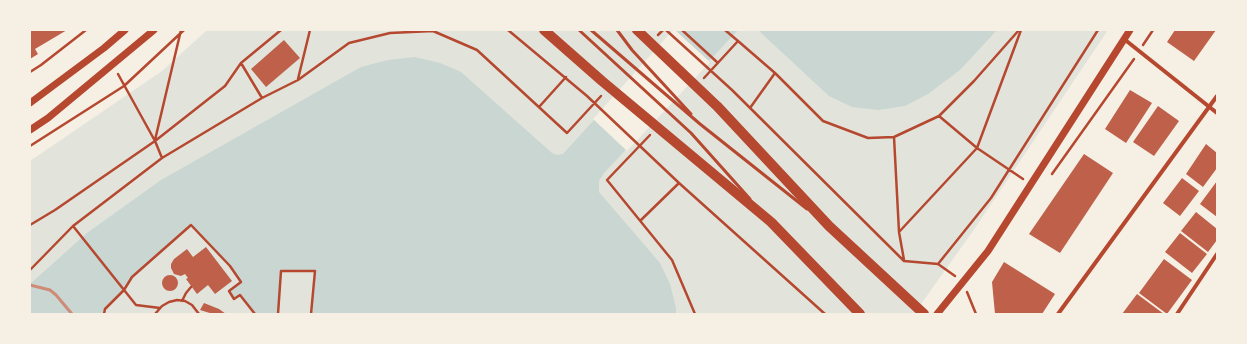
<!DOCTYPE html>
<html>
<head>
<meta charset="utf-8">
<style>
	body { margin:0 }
	#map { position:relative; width:1247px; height:344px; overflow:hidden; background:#f6efe4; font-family:Figtree,sans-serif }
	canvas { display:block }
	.frame { position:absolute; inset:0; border:31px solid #f6efe4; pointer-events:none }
</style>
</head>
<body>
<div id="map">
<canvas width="1247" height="344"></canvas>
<div class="frame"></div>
</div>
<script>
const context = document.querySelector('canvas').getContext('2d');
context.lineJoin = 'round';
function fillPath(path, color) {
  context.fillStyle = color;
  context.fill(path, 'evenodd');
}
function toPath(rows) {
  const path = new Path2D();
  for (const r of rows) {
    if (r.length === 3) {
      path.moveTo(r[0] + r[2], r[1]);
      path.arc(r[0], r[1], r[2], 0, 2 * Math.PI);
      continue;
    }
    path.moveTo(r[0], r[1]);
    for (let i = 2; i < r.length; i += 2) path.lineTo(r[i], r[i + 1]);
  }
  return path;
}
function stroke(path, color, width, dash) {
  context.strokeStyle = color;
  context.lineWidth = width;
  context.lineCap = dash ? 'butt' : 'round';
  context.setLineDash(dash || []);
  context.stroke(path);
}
const green = toPath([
	[207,30,1108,30,973,231,914,314,30,314,30,161,162,71]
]);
const water = toPath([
	[676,30,738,30,604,173,599,181,599,192,660,263,670,284,676,308,676,314,311,314,315,272,282,271,278,314,255,314,240,295,234,299,229,291,241,282,230,266,191,225,132,277,124,290,105,309,104,314,30,314,30,284,87,233,161,180,361,67,388,60,415,57,440,63,461,72,552,153,558,155,563,154],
	[758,30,997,30,960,70,928,94,905,106,878,110,852,107,829,96]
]);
const pier = toPath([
	[673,30,675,30,710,62,627,151,593,119]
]);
const building = toPath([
	[30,30,67,30,35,49,38,54,30,59],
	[1175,30,1216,30,1194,61,1167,42],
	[284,40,300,58,266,87,251,69],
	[1130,90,1152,103,1126,143,1105,129],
	[1158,106,1179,121,1154,156,1133,142],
	[1206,144,1217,153,1217,168,1203,187,1186,174],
	[1084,154,1113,173,1060,253,1029,234],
	[1182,178,1199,191,1180,216,1163,203],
	[1217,181,1217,217,1200,204],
	[1196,212,1217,229,1217,240,1208,252,1181,231],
	[1180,233,1207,254,1192,273,1165,252],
	[206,247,232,281,215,294,208,285,197,294,186,279,188,278,185,274,181,276,174,274,171,268,171,264,174,259,187,249,193,257],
	[1164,259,1192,280,1167,314,1139,293],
	[1004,262,1055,294,1042,314,995,314,992,282],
	[170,283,8],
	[1137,294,1164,314,1122,314],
	[204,303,219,309,226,314,213,314,200,310]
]);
const path = toPath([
	[508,30,587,96,679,183,825,314],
	[666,30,732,90,904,261,938,264,955,276],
	[682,30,718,63],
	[725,30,738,41],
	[658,35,663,30],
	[1143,45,1153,30],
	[241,63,262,98],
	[30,72,41,65,86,30],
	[118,74,155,141,162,158],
	[704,78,738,41,775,73,823,121,868,138,894,137,939,116,974,81,1019,30],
	[298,79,310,30],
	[539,107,566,77],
	[750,108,775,73],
	[939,116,977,148,1023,179],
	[650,135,607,180,672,260,695,314],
	[894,137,899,232],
	[155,140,181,30],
	[30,146,124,86,184,30],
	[1052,174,1134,59],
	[641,220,679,183],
	[30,225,55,210,155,141,225,86,241,63,281,30],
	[73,226,136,305,160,308],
	[904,260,899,232,977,148,1021,30],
	[938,264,991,198,1098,30],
	[30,270,73,226,162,158,262,98,298,80,349,43,390,33,433,31,477,50,567,133,601,96],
	[967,292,976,314],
	[182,301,186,293,191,287],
	[104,314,105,309,124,290,132,277,191,225,230,266,241,282,229,291,234,299,240,295,255,314],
	[155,314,162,306,169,302,177,300,185,301,192,305,199,314],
	[278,314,281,271,315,271,311,314]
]);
const service = toPath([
	[579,30,691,133,750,199],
	[591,30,700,124,807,209],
	[617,30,632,50,691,114]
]);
const minor = toPath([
	[1124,39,1217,113],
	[1058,314,1217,96],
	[1177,314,1217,254]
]);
const tertiary = toPath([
	[30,103,104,48,125,30],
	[30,130,48,118,154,30],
	[937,314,988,251,1130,30]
]);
const primary = toPath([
	[544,30,602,81,771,222,860,314],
	[637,30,717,106,829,226,924,314]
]);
const rail = toPath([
	[30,285,50,290,56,295,72,314]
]);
fillPath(green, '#e2e4dc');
fillPath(water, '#c9d6d2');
fillPath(pier, '#f6efe4');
fillPath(building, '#bf614a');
stroke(path, '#b5482f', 2.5);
stroke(service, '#b5482f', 3);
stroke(minor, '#b5482f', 4);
stroke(tertiary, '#b5482f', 7);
stroke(primary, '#b5482f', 10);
stroke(rail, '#cf8b77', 3);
</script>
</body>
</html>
